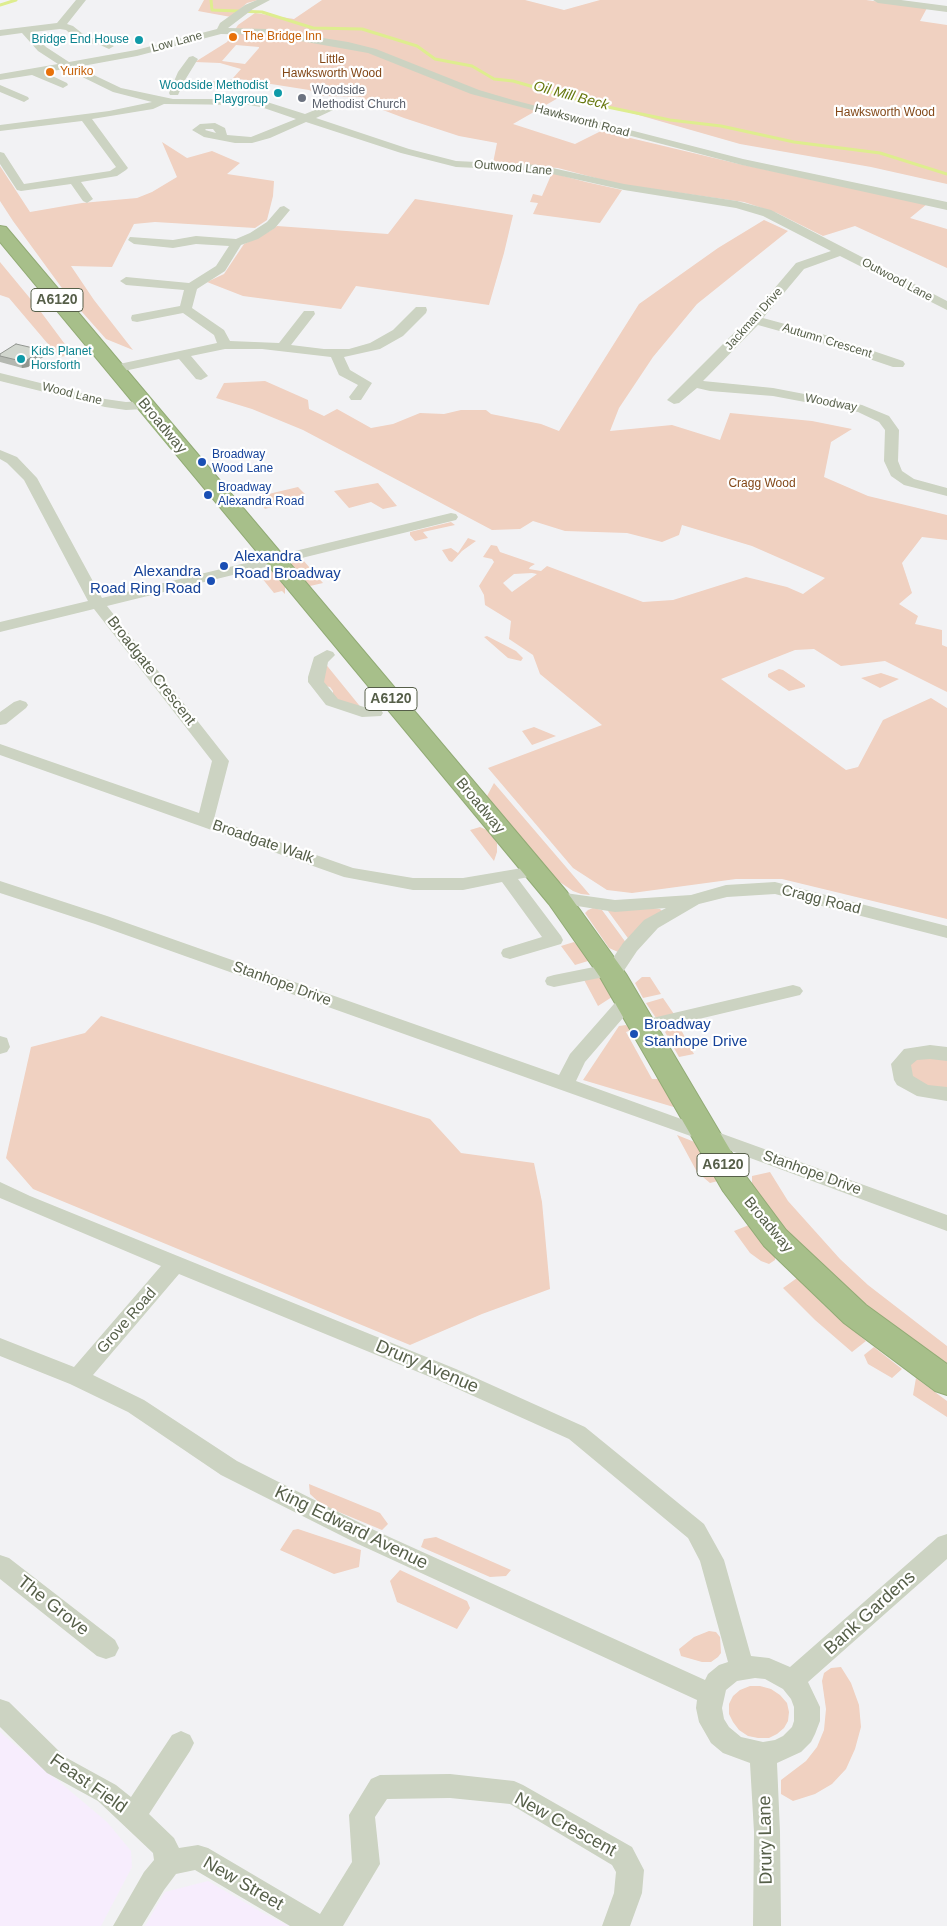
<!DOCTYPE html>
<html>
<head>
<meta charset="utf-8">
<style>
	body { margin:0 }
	canvas { display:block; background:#f2f2f4 }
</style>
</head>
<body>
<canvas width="947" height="1926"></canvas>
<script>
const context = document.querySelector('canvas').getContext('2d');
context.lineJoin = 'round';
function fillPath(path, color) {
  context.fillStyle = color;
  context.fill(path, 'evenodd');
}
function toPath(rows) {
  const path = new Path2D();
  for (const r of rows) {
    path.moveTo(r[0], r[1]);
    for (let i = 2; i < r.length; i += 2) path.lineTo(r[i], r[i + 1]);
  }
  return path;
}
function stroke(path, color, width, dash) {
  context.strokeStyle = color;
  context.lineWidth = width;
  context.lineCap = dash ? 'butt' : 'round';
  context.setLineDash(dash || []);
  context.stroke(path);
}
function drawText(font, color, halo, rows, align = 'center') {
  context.font = font + ' Helvetica,sans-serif';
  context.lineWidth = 4.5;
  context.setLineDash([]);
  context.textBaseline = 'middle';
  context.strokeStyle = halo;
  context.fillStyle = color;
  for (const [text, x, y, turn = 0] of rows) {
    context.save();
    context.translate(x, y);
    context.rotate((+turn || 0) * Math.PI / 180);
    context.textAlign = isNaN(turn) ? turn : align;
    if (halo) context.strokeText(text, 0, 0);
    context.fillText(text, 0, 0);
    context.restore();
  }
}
const commercial = toPath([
	[0,1732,107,1822,131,1851,132,1867,101,1926,0,1926],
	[208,1881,263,1913,289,1926,145,1926,165,1892]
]);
const green = toPath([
	[204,0,258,0,247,3,231,17,198,11],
	[322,0,525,0,564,10,600,0,866,0,927,8,920,21,947,25,947,184,871,167,740,144,565,94,513,124,575,144,601,131,739,164,927,204,910,218,947,229,947,268,855,226,823,236,777,213,744,202,618,184,558,168,493,163,497,143,459,136,404,118,362,102,361,97,321,96,309,90,233,78,241,69,220,63,195,62,227,42,238,25,255,13,294,19],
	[236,45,259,47,259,48,245,64,222,61],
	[162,142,187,158,212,151,240,163,227,174,274,181,273,196,267,220,255,228,155,222,134,224,112,267,71,266,94,300,133,350,106,339,67,295,13,221,0,201,0,166,30,212,82,203,137,198,152,192,177,177],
	[552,173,586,182,622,190,600,223,533,214,538,203,530,202,533,194,542,196],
	[415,199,513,215,504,253,489,305,356,286,341,309,243,296,207,282,224,274,244,244,270,231,277,226,388,234],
	[764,220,788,231,697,304,653,357,619,408,610,431,672,425,720,440,730,413,812,421,852,429,831,442,824,477,868,496,947,515,947,540,922,537,902,563,912,593,899,604,918,616,915,624,942,630,942,645,947,647,947,692,885,661,841,666,814,649,795,650,721,679,846,770,858,767,883,720,931,698,947,708,947,919,782,879,736,879,632,893,607,890,573,868,488,768,602,725,540,674,533,655,509,639,511,621,485,605,484,595,479,586,494,562,492,559,483,557,491,545,497,546,500,552,535,564,530,567,529,569,541,571,547,566,643,602,673,600,746,577,787,587,803,594,825,578,752,546,682,525,679,535,662,542,627,533,565,531,533,521,520,529,492,530,303,430,252,409,216,398,224,383,265,381,308,400,309,409,324,416,337,409,371,428,393,424,420,413,444,414,461,410,486,410,491,414,541,424,559,431,639,304,718,248],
	[532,573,537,574,512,592,503,583,514,574],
	[0,262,38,308,73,355,59,357,9,298,0,295],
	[378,483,397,506,383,509,371,502,349,508,334,491],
	[298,487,305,494,279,501,281,504,265,509,256,497],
	[451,522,455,525,423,532,428,538,415,541,410,535,410,532],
	[468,538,476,541,462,551,452,562,449,561,442,550,451,548,458,553],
	[303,560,323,583,310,586,305,584,290,566,292,563],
	[267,569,271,570,285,587,285,594,282,591,274,593,257,572],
	[487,636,516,651,523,658,521,661,508,658,484,637],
	[324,662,363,710,333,700,333,691,330,687,321,685],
	[779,669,783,670,805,685,805,687,789,691,768,677,768,674],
	[881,673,899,679,880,688,861,678],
	[534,727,556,736,532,745,522,731],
	[494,783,590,895,581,894,573,891,551,876,489,801,487,796],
	[480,827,487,830,497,843,497,852,494,861,470,830],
	[593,908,602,910,627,944,618,952,609,948,585,913,588,910],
	[652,908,660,909,663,912,630,941,608,911],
	[574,942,586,954,588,961,575,965,561,946],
	[642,977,650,977,661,994,643,998,635,983],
	[583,978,602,978,612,997,598,1006],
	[663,998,676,1017,656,1018,646,1003],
	[101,1016,430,1119,461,1153,534,1163,542,1202,550,1289,482,1314,410,1345,33,1189,6,1158,31,1047,85,1033],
	[626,1025,632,1030,626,1032,652,1079,661,1079,677,1108,583,1080,619,1026],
	[679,1026,694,1054,679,1057,665,1032,668,1029],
	[916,1058,947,1058,947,1090,926,1087,913,1078,909,1066],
	[677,1135,697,1143,718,1181,710,1183,697,1172],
	[770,1172,788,1201,840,1259,868,1285,947,1346,947,1370,891,1330,779,1224,752,1185,752,1176],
	[749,1225,775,1255,775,1260,769,1264,761,1261,750,1253,734,1231],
	[797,1278,829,1310,866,1341,852,1352,815,1320,783,1288],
	[874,1347,902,1369,892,1378,868,1364,864,1355],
	[916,1378,947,1401,947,1417,913,1395],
	[309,1484,380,1513,388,1524,382,1530,322,1505,310,1494],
	[298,1529,361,1550,359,1567,334,1574,280,1550,293,1530],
	[436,1537,511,1570,506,1576,490,1577,421,1547,424,1539],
	[400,1570,467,1601,470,1608,457,1629,397,1602,390,1581],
	[709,1631,716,1632,720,1637,721,1653,718,1657,711,1662,702,1662,681,1656,679,1649,694,1637],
	[841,1667,851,1683,859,1705,861,1727,855,1749,846,1769,832,1784,815,1794,793,1801,781,1794,781,1780,806,1761,817,1747,824,1730,826,1709,822,1681,824,1673,831,1668],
	[750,1686,760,1686,771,1689,780,1695,787,1703,789,1712,788,1721,784,1728,777,1734,769,1738,758,1738,748,1736,739,1730,733,1722,729,1714,729,1704,733,1696,740,1690]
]);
const stream = toPath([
	[211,0,212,10,262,12,313,28,362,29,417,46,435,59,472,66,494,79,513,81,593,104,670,120,721,126,794,142,880,153,947,174],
	[0,5,16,0]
]);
const street = toPath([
	[76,0,86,0,67,24,73,26,88,38,104,39,114,46,109,49,98,44,81,43,66,30,60,29,33,32,46,47,69,62,136,50,217,29,220,23,245,5,257,0,270,0,253,9,228,28,267,29,348,42,376,49,479,90,513,100,743,159,947,202,947,210,742,165,471,94,368,53,267,35,221,34,137,56,77,67,121,88,173,99,249,99,267,102,305,114,342,99,346,100,347,102,346,104,316,118,409,149,456,161,539,165,624,184,737,201,771,210,947,301,947,310,840,256,804,269,763,318,829,336,903,361,905,364,903,367,893,367,819,342,758,325,703,381,773,388,862,405,889,416,899,430,898,461,902,471,914,479,947,488,947,496,904,485,891,476,884,461,885,430,879,422,858,412,773,396,710,391,697,388,679,403,674,404,667,400,750,317,796,263,831,251,763,216,736,208,624,190,539,171,456,167,401,153,306,122,270,138,252,143,235,143,204,137,192,130,200,124,215,123,225,128,227,135,251,137,296,119,261,107,249,105,164,104,153,109,92,119,128,168,126,170,117,176,81,182,93,199,87,203,83,201,71,184,21,191,17,190,0,164,0,152,4,153,24,184,110,171,116,167,82,121,0,131,0,125,109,111,152,102,113,92,66,69,44,72,67,83,68,85,63,88,32,75,0,80,0,74,58,64,38,51,22,33,0,36,0,30,57,23,76,0],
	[213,129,216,133,205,130,206,129,213,129],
	[873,0,901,0,947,6,947,12,878,3,873,0],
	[193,56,198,59,185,80,205,82,239,79,244,82,239,85,205,88,182,86,178,95,170,95,169,93,178,72,189,57,193,56],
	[0,85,28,97,29,99,24,102,0,92,0,85],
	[284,206,290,210,275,228,258,239,241,245,225,271,197,289,192,308,224,330,230,341,279,343,304,311,314,311,315,314,291,345,324,349,349,349,370,343,393,330,416,307,426,307,427,310,426,313,403,336,380,349,344,357,350,370,372,383,361,400,351,400,349,397,358,385,339,375,331,357,262,349,225,349,191,356,208,376,201,380,196,379,179,359,115,373,110,372,108,369,110,366,217,343,214,335,183,313,137,322,132,321,131,318,132,315,180,306,184,290,126,285,120,281,126,277,189,283,216,266,229,246,196,244,173,248,134,244,128,240,130,237,173,240,196,236,236,239,250,233,267,222,280,207,284,206],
	[0,373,105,399,126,402,144,401,151,405,144,409,126,410,105,407,0,381,0,373],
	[0,450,17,457,37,478,102,598,451,513,456,514,458,517,456,520,107,606,229,761,214,819,353,868,413,878,463,878,534,866,540,867,543,871,540,875,518,879,561,936,563,940,561,944,510,959,503,957,501,953,503,949,542,937,502,882,463,890,413,890,344,877,0,755,0,744,199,813,212,761,94,609,0,632,0,622,88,601,24,480,7,463,0,459,0,450],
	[327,650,333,652,335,655,328,662,324,682,338,699,364,707,381,710,383,713,381,716,362,717,326,705,308,682,308,677,314,657,327,650],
	[20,700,26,702,28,705,26,708,6,724,0,725,0,712,14,702,20,700],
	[0,881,107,916,559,1075,570,1054,621,996,628,994,635,996,638,1000,635,1004,585,1062,576,1081,947,1215,947,1231,699,1139,95,924,0,893,0,881],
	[775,882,947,926,947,938,775,894,727,897,699,904,658,928,637,951,619,978,612,980,604,977,554,987,547,985,545,981,547,977,554,975,609,964,623,943,644,920,666,908,615,912,552,902,549,898,552,894,558,892,615,900,691,895,726,885,775,882],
	[793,985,800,987,803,991,800,995,644,1032,637,1031,634,1026,637,1021,644,1020,793,985],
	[0,1036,7,1038,10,1047,7,1052,0,1054,0,1036],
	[930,1045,947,1047,947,1061,930,1059,917,1060,911,1065,913,1076,928,1085,947,1087,947,1101,917,1096,897,1085,894,1080,891,1064,904,1049,930,1045],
	[0,1182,30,1196,456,1369,585,1427,704,1524,724,1560,751,1656,769,1658,790,1667,938,1537,947,1534,947,1559,808,1682,820,1707,820,1721,815,1734,811,1742,801,1752,777,1763,780,1832,781,1926,753,1926,754,1832,750,1763,723,1753,711,1743,699,1722,696,1708,697,1700,358,1544,221,1475,128,1412,70,1384,0,1356,0,1338,74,1367,161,1266,0,1198,0,1182],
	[179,1274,440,1381,569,1439,688,1538,700,1561,728,1662,719,1665,708,1674,705,1680,374,1530,237,1461,144,1400,93,1375,179,1274],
	[755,1678,765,1679,783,1689,791,1699,794,1707,794,1721,792,1727,783,1736,775,1740,763,1742,741,1737,729,1727,724,1719,722,1708,726,1690,737,1681,755,1678],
	[0,1555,9,1558,115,1640,119,1648,115,1656,106,1659,97,1656,0,1579,0,1555],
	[0,1699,9,1702,65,1757,116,1785,131,1797,172,1735,181,1731,190,1735,194,1743,190,1751,149,1814,174,1838,179,1848,198,1845,208,1848,320,1914,352,1862,349,1815,371,1779,380,1775,450,1774,514,1781,523,1785,632,1847,644,1870,642,1893,630,1926,602,1926,614,1893,616,1872,612,1865,510,1804,450,1798,387,1799,375,1817,380,1864,343,1926,290,1926,195,1870,176,1874,164,1890,142,1926,113,1926,144,1872,154,1860,153,1853,98,1801,47,1773,0,1727,0,1699]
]);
const highway = toPath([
	[0,226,6,227,567,892,626,974,745,1175,786,1230,866,1305,947,1364,947,1395,935,1391,844,1323,764,1246,723,1191,600,977,549,904,0,242,0,226]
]);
const wall = toPath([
	[0,354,43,357,28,367,22,368,0,362]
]);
const shadedWall = toPath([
	[42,350,43,357,28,367,22,368,21,361]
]);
const building = toPath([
	[16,344,42,350,27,360,21,361,0,356,0,354,16,344]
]);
const markers = [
	[233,37,5,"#e8710a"],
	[139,40,5,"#0f9aa8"],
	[50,72,5,"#e8710a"],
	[278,93,5,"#0f9aa8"],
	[302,98,5,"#6b7280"],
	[21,359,5,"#0f9aa8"],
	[202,462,5,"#1a4fb4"],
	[208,495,5,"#1a4fb4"],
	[224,566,5,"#1a4fb4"],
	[211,581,5,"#1a4fb4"],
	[634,1034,5,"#1a4fb4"]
];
const farFoodnames = [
	["The Bridge Inn",243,37],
	["Yuriko",60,72]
];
const farCulturenames = [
	["Bridge End House",129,40],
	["Woodside Methodist",268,86],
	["Playgroup",268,100],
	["Kids Planet",31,352,"left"],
	["Horsforth",31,366,"left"]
];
const farStreetnames = [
	["Low Lane",177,42,-15],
	["Hawksworth Road",582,121,15],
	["Outwood Lane",513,168,5],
	["Outwood Lane",897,280,28],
	["Jackman Drive",754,319,-48],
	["Autumn Crescent",827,341,17],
	["Wood Lane",72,394,14],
	["Woodway",831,403,11]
];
const farParknames = [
	["Little",332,60],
	["Hawksworth Wood",332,74],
	["Hawksworth Wood",885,113],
	["Cragg Wood",762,484]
];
const farWorshipnames = [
	["Woodside",312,91],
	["Methodist Church",312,105]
];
const farTransitnames = [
	["Broadway",212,455],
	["Wood Lane",212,469],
	["Broadway",218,488],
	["Alexandra Road",218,502]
];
const farWaternames = [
	["Oil Mill Beck",571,96,15]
];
const shields = [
	[57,300,52],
	[391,699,52],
	[723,1165,52]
];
const shieldNames = [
	["A6120",57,300],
	["A6120",391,699],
	["A6120",723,1165]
];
const streetNames = [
	["Broadway",162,426,50],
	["Broadgate Crescent",151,671,52],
	["Broadway",480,806,50],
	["Broadgate Walk",263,842,19],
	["Cragg Road",821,900,14],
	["Stanhope Drive",282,984,20],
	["Stanhope Drive",812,1173,20],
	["Broadway",768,1225,50],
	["Grove Road",127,1321,-49]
];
const transitNames = [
	["Alexandra",234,557],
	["Road Broadway",234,574],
	["Alexandra",201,572,"right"],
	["Road Ring Road",201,589,"right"],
	["Broadway",644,1025],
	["Stanhope Drive",644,1042]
];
const nearStreetnames = [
	["Drury Avenue",427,1367,23],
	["King Edward Avenue",351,1528,26],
	["The Grove",53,1606,38],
	["Bank Gardens",870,1613,-42],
	["Feast Field",88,1784,35],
	["New Crescent",565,1825,29],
	["Drury Lane",766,1840,-91],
	["New Street",243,1884,30]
];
fillPath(commercial, '#f7edfd');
fillPath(green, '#f0d1c1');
stroke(stream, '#deed8f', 3);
stroke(highway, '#92ab75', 2);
fillPath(street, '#ccd3c2');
fillPath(highway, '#a7bf8a');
fillPath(wall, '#b4b8b1');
fillPath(shadedWall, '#929690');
fillPath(building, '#d1d6ce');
stroke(building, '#929690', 1);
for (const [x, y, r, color] of markers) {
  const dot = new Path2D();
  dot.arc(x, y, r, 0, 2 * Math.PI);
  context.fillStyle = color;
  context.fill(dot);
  stroke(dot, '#fff', 2);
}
drawText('12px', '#c56008', '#fff', farFoodnames, 'left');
drawText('12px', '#0d838f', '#fff', farCulturenames, 'right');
drawText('12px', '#565f49', '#fff', farStreetnames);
drawText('12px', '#834818', '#fff', farParknames);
drawText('12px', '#5b616d', '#fff', farWorshipnames, 'left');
drawText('12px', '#164399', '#fff', farTransitnames, 'left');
drawText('italic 14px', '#67780e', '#fff', farWaternames);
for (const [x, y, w] of shields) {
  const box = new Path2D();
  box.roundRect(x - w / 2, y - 11.5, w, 23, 4);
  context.fillStyle = '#fff';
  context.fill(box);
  stroke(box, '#565f49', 1);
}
drawText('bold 14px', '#565f49', null, shieldNames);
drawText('15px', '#565f49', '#fff', streetNames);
drawText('15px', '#164399', '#fff', transitNames, 'left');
drawText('18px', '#565f49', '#fff', nearStreetnames);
</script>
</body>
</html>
